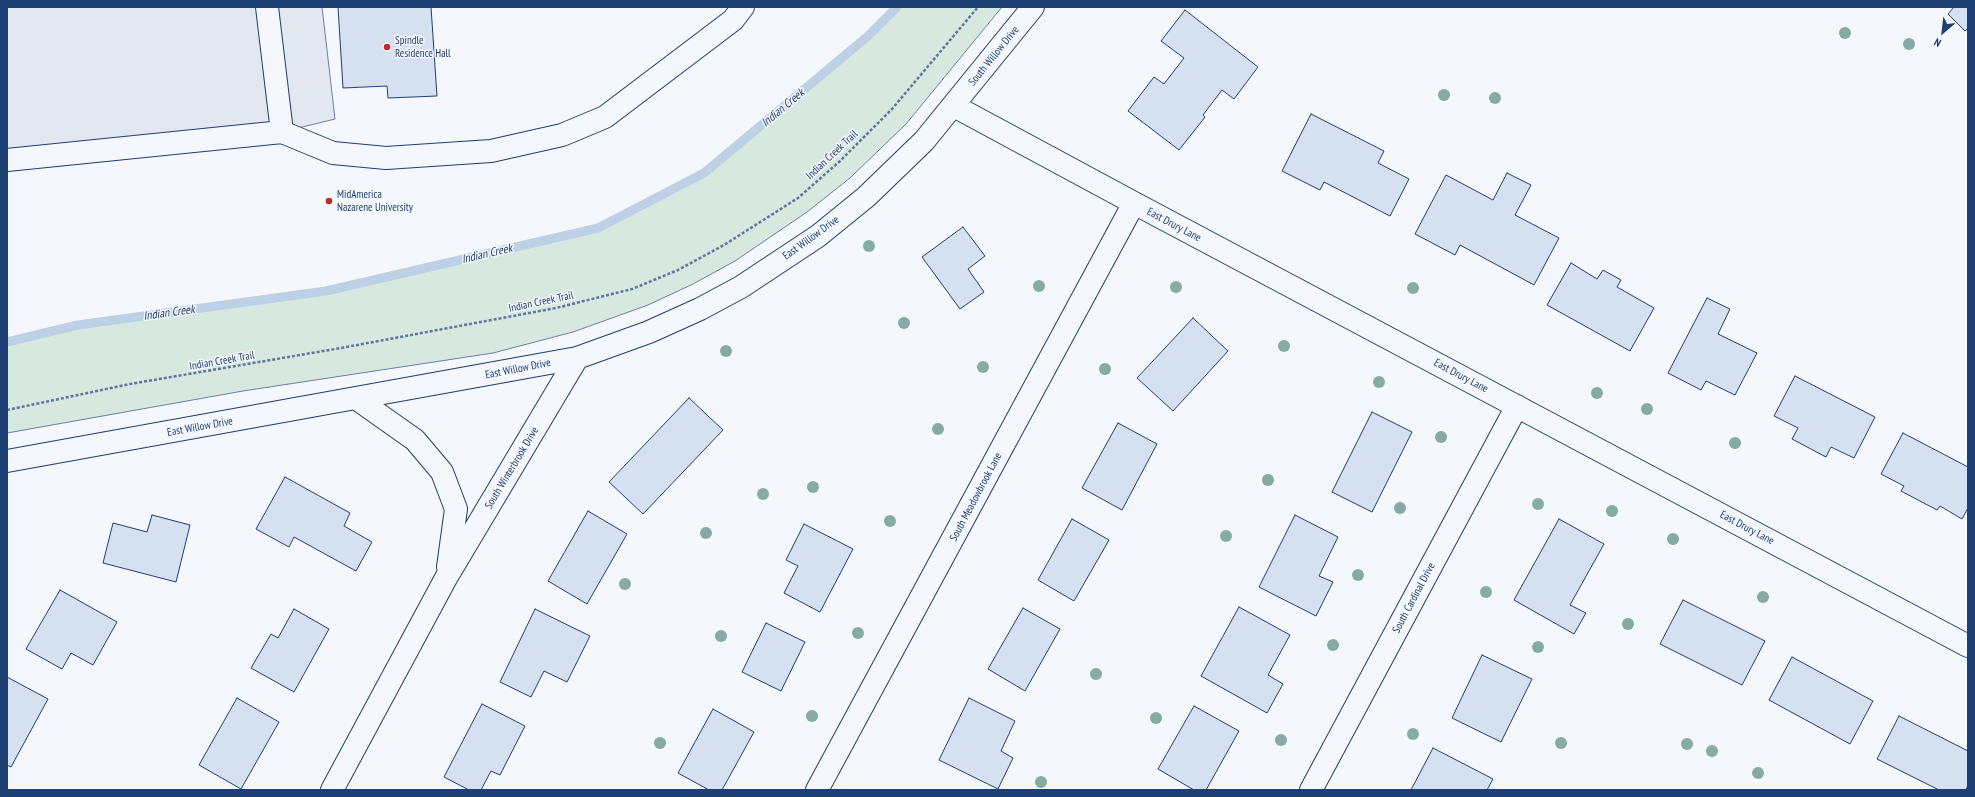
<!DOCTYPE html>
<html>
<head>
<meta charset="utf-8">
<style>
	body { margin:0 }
	#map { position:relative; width:1975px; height:797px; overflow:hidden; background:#f4f7fb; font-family:"PT Sans Narrow",sans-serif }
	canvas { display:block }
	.frame { position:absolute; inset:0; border:8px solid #1d3f73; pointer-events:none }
	.north { position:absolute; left:1923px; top:12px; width:40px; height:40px; -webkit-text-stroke:3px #f4f7fb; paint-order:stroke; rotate:208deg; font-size:11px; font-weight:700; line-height:16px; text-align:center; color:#1d3f73 }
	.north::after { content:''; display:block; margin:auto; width:14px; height:18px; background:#1d3f73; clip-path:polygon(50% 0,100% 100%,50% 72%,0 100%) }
</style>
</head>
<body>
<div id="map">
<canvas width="1975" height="797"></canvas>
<div class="frame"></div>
<div class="north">N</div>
</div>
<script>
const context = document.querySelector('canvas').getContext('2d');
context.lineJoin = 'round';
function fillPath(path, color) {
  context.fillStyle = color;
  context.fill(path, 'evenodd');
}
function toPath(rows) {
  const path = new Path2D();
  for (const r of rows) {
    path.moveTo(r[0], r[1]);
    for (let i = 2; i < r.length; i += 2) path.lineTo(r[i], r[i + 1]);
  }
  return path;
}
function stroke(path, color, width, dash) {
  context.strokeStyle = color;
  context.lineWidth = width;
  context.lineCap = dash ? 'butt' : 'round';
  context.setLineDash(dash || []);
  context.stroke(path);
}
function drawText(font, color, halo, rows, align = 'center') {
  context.font = font + ' "PT Sans Narrow",sans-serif';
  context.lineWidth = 3;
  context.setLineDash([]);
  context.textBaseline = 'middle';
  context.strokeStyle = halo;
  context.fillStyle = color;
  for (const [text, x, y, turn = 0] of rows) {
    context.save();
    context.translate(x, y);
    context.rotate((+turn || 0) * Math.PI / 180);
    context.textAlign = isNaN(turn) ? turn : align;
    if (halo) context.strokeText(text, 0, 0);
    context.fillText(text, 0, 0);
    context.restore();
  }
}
const green = toPath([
	[897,7,1002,7,906,124,850,178,807,212,735,261,693,284,648,305,573,332,493,353,243,391,7,433,7,342,78,325,326,291,598,228,704,173,868,36,897,7]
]);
const parking = toPath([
	[7,7,322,7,335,119,282,132,7,160,7,7]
]);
const stream = toPath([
	[7,342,78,325,326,291,598,228,704,173,868,36,897,7]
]);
const building = toPath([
	[338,7,431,7,437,96,388,98,387,86,343,88,338,7],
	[1954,7,1968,7,1968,28,1965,31,1948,14,1954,7],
	[1185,10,1258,67,1234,99,1222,90,1203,115,1205,117,1179,150,1128,111,1154,77,1164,84,1184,58,1161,41,1185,10],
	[1311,114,1384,151,1378,163,1409,179,1390,216,1324,182,1320,190,1282,171,1311,114],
	[1507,173,1531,185,1515,215,1559,238,1534,285,1460,245,1455,255,1415,234,1446,175,1493,200,1507,173],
	[963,227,985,256,968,269,984,292,960,309,922,257,963,227],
	[1571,263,1597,279,1603,270,1621,280,1617,287,1654,308,1630,351,1547,305,1571,263],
	[1707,298,1730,309,1718,334,1757,353,1735,395,1706,381,1701,390,1668,373,1707,298],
	[1193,318,1228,351,1173,411,1137,378,1193,318],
	[1795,376,1875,417,1854,458,1831,447,1826,457,1792,439,1798,428,1774,416,1795,376],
	[689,398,723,430,643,514,609,482,689,398],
	[1372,412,1412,432,1372,512,1332,492,1372,412],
	[1118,423,1157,444,1122,510,1082,488,1118,423],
	[1903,433,1968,467,1968,508,1962,519,1940,506,1937,510,1901,491,1904,486,1881,474,1903,433],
	[285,477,350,513,344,526,372,542,356,571,294,537,289,547,256,529,285,477],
	[588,511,627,534,587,604,548,581,588,511],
	[152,515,190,525,176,582,103,563,113,523,147,532,152,515],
	[1295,515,1338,537,1319,576,1333,582,1316,616,1259,587,1295,515],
	[1072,519,1109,540,1074,601,1038,580,1072,519],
	[1559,519,1604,544,1570,605,1586,613,1574,634,1514,600,1559,519],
	[804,524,853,549,820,612,784,593,798,566,786,560,804,524],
	[60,590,117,622,93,665,71,653,62,669,26,649,60,590],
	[1683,600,1765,641,1742,685,1660,644,1683,600],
	[1239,607,1290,635,1268,675,1283,684,1267,713,1201,676,1239,607],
	[1023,608,1060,629,1025,691,988,669,1023,608],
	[294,609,329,629,294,692,251,668,271,634,278,638,294,609],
	[535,609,590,636,567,682,544,671,531,697,500,682,535,609],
	[766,623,805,642,781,691,742,672,766,623],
	[1482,655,1532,679,1501,742,1452,718,1482,655],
	[1792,657,1873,701,1850,744,1769,700,1792,657],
	[7,677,48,699,11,767,7,765,7,677],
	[237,698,279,722,241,789,199,765,237,698],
	[969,698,1015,721,1001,751,1013,758,998,789,939,760,969,698],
	[482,704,525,726,500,775,491,771,481,790,469,790,444,777,482,704],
	[1194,706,1239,731,1206,790,1194,790,1158,769,1194,706],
	[713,709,754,732,722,790,709,790,678,773,713,709],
	[1899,716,1968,751,1968,785,1966,790,1939,790,1877,759,1899,716],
	[1433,748,1493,779,1487,790,1411,790,1433,748]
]);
const path = toPath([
	[7,410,130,384,341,348,556,308,632,289,678,270,724,245,798,198,840,161,892,109,978,7]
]);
const minor = toPath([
	[954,106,1134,203,1968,646],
	[282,132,333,153,386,158,491,151,562,135,605,117,733,20,743,7],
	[7,160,282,132,267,7],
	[357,399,415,440,442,472,456,509,448,567],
	[7,461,577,358,649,332,700,309,741,287,818,236,866,197,924,141,1033,7],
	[332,790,446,578,577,358],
	[817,790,1134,203],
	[1311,790,1517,406]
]);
const trees = [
	[1845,33],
	[1909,44],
	[1444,95],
	[1495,98],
	[869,246],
	[1039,286],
	[1176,287],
	[1413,288],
	[904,323],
	[1284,346],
	[726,351],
	[983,367],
	[1105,369],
	[1379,382],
	[1597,393],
	[1647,409],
	[938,429],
	[1441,437],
	[1735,443],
	[1268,480],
	[813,487],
	[763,494],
	[1538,504],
	[1400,508],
	[1612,511],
	[890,521],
	[706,533],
	[1226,536],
	[1673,539],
	[1358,575],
	[625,584],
	[1486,592],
	[1763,597],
	[1628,624],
	[858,633],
	[721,636],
	[1333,645],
	[1538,647],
	[1096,674],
	[812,716],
	[1156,718],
	[1413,734],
	[1281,740],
	[660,743],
	[1561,743],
	[1687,744],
	[1712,751],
	[1758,773],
	[1041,782]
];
const markers = [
	[387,47,4,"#c62828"],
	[329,201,4,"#c62828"]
];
const poiNames = [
	["Spindle",395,41],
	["Residence Hall",395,54],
	["MidAmerica",337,195],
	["Nazarene University",337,208]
];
const streetNames = [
	["South Willow Drive",994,56,-51],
	["Indian Creek Trail",832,155,-43],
	["East Drury Lane",1174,225,28],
	["East Willow Drive",811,238,-36],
	["Indian Creek Trail",541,302,-12],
	["Indian Creek Trail",222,361,-10],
	["East Willow Drive",518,369,-11],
	["East Drury Lane",1461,376,28],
	["East Willow Drive",200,427,-10],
	["South Winterbrook Drive",512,468,-59],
	["South Meadowbrook Lane",976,497,-62],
	["East Drury Lane",1747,528,28],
	["South Cardinal Drive",1414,598,-62]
];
const waterNames = [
	["Indian Creek",783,108,-40],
	["Indian Creek",487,254,-13],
	["Indian Creek",169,313,-8]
];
fillPath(green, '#d7e8df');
stroke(green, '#687fa3', 1);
fillPath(parking, '#e3e8f0');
stroke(parking, '#687fa3', 1);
stroke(stream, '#bed0e5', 9);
fillPath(building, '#d5e0f0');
stroke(building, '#1d3f73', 1);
stroke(minor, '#1d3f73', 24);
stroke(path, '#5e769c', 2.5, [3, 2]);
stroke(minor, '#f4f7fb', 22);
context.fillStyle = '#86aba6';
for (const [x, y] of trees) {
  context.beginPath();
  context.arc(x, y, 6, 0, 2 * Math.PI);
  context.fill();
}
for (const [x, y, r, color] of markers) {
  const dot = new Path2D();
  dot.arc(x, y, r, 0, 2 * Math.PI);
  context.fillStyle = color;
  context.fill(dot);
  stroke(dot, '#f4f7fb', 1.5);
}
drawText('11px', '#1d3f73', '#f4f7fb', poiNames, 'left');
drawText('11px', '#1d3f73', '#f4f7fb', streetNames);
drawText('italic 12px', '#1d3f73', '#f4f7fb', waterNames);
</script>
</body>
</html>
